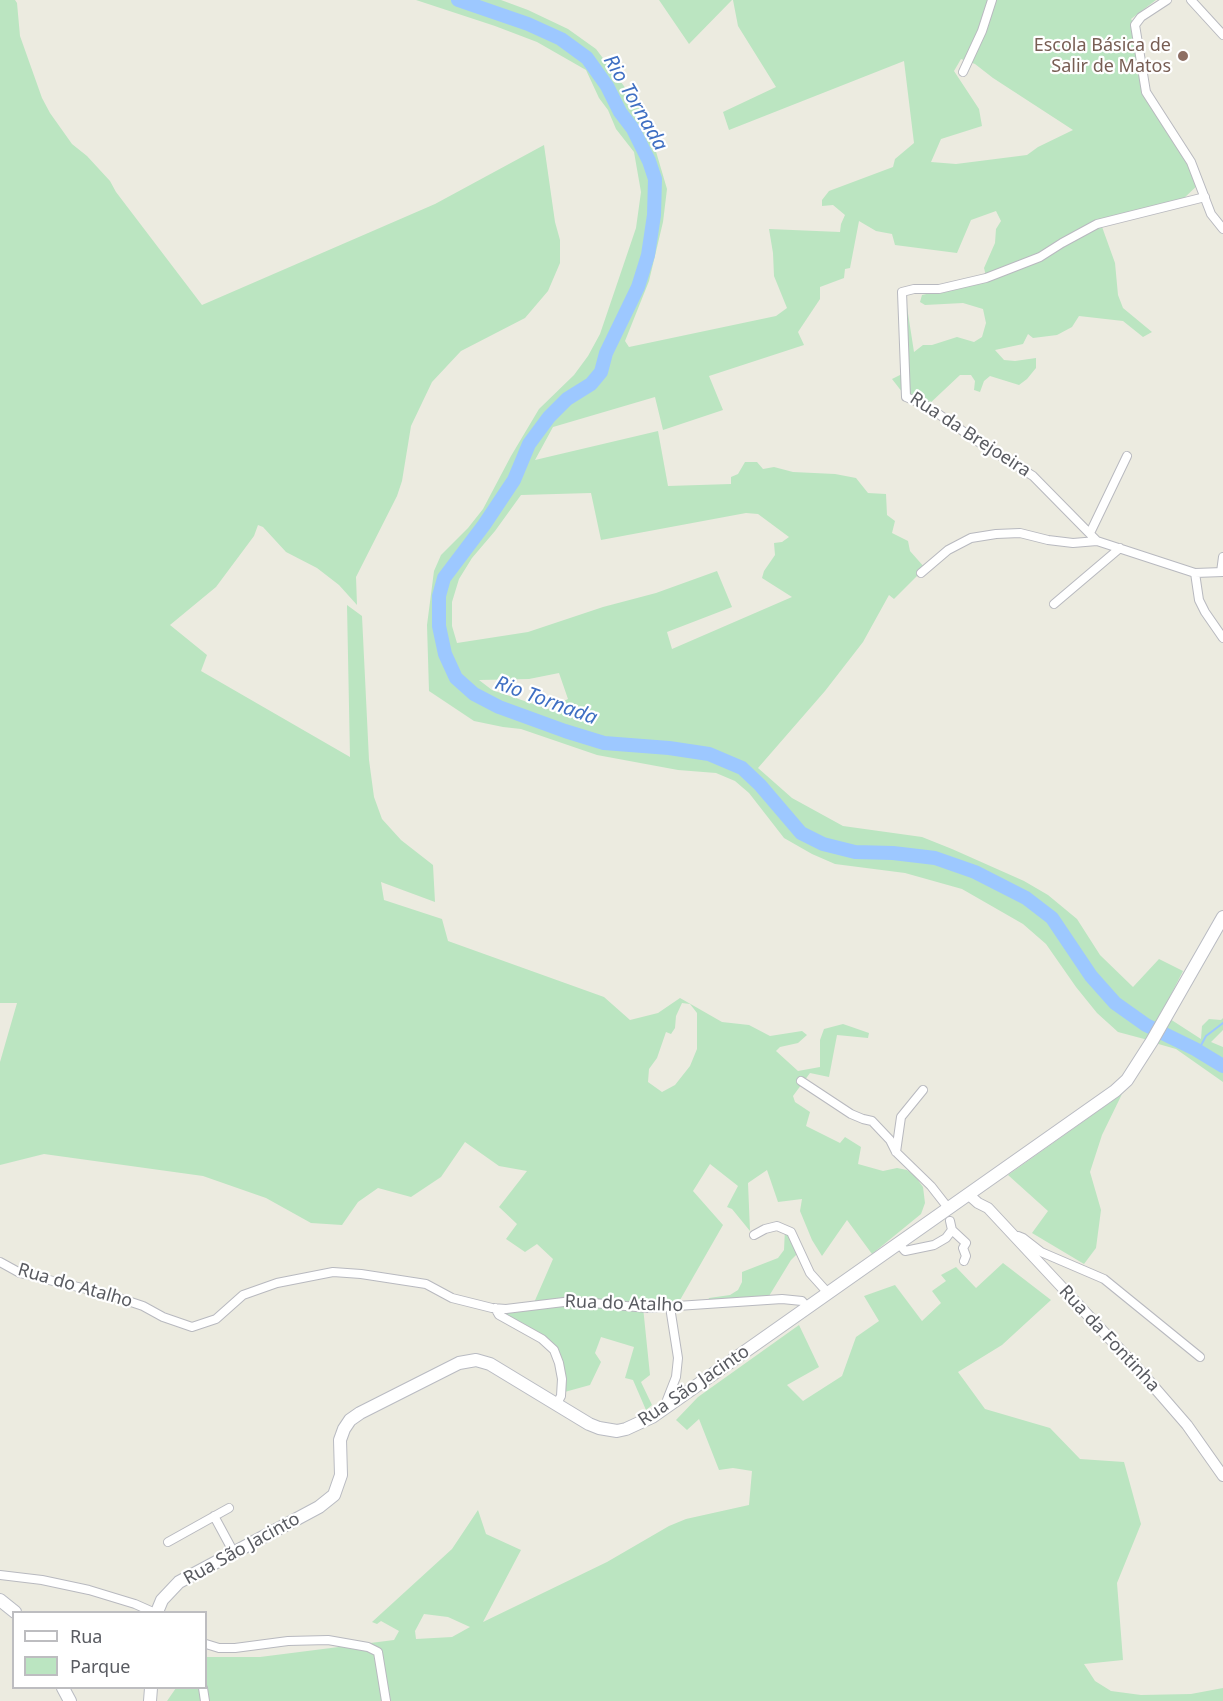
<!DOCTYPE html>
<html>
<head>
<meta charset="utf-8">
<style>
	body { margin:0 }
	#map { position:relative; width:1223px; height:1701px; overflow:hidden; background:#ecebe0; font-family:"Noto Sans",sans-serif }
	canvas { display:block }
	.legend { position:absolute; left:12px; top:1611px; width:195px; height:78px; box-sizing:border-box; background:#fff; border:2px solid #bdbdc0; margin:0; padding:8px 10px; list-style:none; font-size:18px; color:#595b61 }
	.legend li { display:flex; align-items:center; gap:12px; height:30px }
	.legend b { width:30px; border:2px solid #bdbdc0 }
</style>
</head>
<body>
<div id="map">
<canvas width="1223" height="1701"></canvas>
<ul class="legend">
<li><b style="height:8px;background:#fff"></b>Rua</li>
<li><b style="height:16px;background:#bbe5c1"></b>Parque</li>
</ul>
</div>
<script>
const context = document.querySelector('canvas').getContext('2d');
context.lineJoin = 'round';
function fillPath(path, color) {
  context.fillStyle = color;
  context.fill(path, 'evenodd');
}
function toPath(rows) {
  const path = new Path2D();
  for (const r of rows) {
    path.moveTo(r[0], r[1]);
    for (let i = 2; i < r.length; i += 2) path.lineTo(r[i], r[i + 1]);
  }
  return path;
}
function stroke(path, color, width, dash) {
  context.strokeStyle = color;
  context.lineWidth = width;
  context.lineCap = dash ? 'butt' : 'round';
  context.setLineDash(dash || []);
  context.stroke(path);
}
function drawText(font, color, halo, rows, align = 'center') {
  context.font = font + ' "Noto Sans",sans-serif';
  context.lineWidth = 4.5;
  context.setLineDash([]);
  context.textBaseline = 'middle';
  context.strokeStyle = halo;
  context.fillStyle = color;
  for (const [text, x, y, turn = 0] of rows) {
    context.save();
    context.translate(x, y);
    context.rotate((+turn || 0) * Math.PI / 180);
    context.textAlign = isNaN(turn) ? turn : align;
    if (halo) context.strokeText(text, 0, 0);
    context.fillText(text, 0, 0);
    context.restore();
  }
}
const green = toPath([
	[0,0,15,0,17,3,20,36,42,98,50,113,72,144,87,156,110,181,116,192,202,305,435,204,544,145,555,222,560,240,560,263,548,291,525,318,461,351,432,382,411,426,402,481,397,496,356,577,357,605,339,585,317,568,286,552,263,527,258,525,254,536,216,587,170,625,207,655,201,671,350,757,347,605,362,616,369,760,374,797,382,819,401,840,433,865,435,902,381,882,384,900,442,919,448,941,604,997,630,1020,658,1013,680,998,722,1022,749,1025,770,1036,802,1031,807,1035,798,1043,780,1047,776,1051,798,1071,820,1067,820,1040,824,1029,843,1024,869,1033,868,1038,837,1035,829,1077,810,1073,793,1096,795,1102,810,1112,806,1126,840,1143,845,1137,861,1147,858,1164,883,1171,897,1168,907,1170,915,1176,923,1187,925,1203,921,1214,872,1254,847,1220,822,1256,812,1240,800,1211,802,1199,778,1202,767,1170,748,1183,750,1231,732,1209,727,1207,738,1186,710,1164,693,1191,723,1225,676,1307,643,1307,650,1375,641,1382,652,1405,646,1410,633,1380,625,1378,634,1347,601,1337,595,1353,601,1362,590,1385,561,1393,554,1350,495,1308,533,1305,553,1259,537,1244,525,1252,506,1239,517,1224,499,1207,527,1171,499,1166,465,1142,441,1177,411,1197,378,1188,358,1202,342,1225,311,1223,266,1198,203,1176,44,1154,0,1165,0,1062,17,1003,0,1003],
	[682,1003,690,1004,697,1013,697,1049,690,1066,675,1085,662,1092,648,1082,649,1069,657,1058,666,1032,671,1034,675,1028,676,1016],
	[416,0,501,0,528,10,568,29,596,49,645,114,667,189,663,222,649,281,625,341,629,347,776,316,787,308,774,276,773,253,769,229,840,232,841,224,845,215,833,205,822,206,822,200,829,191,893,167,895,159,914,143,904,61,729,130,723,112,776,87,738,26,733,0,1156,0,1131,19,1135,25,1146,92,1200,183,1182,200,1101,224,1115,263,1118,295,1123,308,1152,332,1143,337,1123,321,1079,316,1072,327,1057,335,1033,338,1028,334,1023,344,995,350,1004,360,1015,361,1036,358,1036,368,1027,379,1019,385,990,376,984,381,980,392,974,390,975,381,971,375,960,375,927,406,906,397,892,379,908,371,899,310,907,307,914,352,923,345,932,345,957,337,974,342,982,337,986,323,983,309,963,303,925,305,920,302,922,295,987,280,984,268,995,243,996,229,1001,221,996,211,971,220,957,253,895,245,892,234,876,231,859,221,850,268,845,269,844,278,820,287,820,299,798,332,804,345,709,376,723,410,663,430,655,397,553,427,535,460,658,431,668,486,731,484,731,477,738,474,745,462,757,462,763,469,774,467,793,472,835,474,856,478,868,493,886,494,887,515,895,521,892,533,908,541,910,551,925,568,894,599,889,595,863,642,825,691,758,768,792,798,843,826,922,837,952,849,1024,881,1048,895,1077,919,1100,955,1133,987,1159,959,1183,971,1148,1040,1118,1032,1097,1013,1076,987,1046,944,1023,924,962,889,905,873,835,864,812,854,784,838,749,793,735,781,716,773,678,770,597,755,521,729,503,727,474,721,429,691,427,625,434,571,441,555,468,528,483,509,511,456,539,409,574,375,588,356,600,334,636,228,641,192,634,152,616,129,608,110,599,98,586,70,537,42,495,26],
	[961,59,975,64,993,78,1073,130,1038,147,1027,155,956,164,931,162,941,139,982,126,979,109,954,71],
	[591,493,601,540,746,513,758,514,789,537,782,542,774,543,775,555,764,571,762,578,792,597,672,649,667,632,732,607,717,571,656,593,603,607,528,632,457,643,452,626,452,602,459,579,472,558,495,531,521,495],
	[559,673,568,699,548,709,492,690,479,680,529,679],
	[659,0,732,0,689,44],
	[1223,1018,1223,1030,1211,1042,1223,1047,1223,1082,1176,1049,1155,1043,1170,1019,1201,1039,1202,1026,1209,1019,1221,1020],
	[1122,1094,1102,1135,1090,1172,1101,1210,1096,1248,1084,1264,1032,1233,1048,1211,1008,1175],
	[785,1229,800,1251,791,1260,766,1301,706,1305,709,1298,730,1295,738,1290,742,1282,742,1272,778,1258,784,1250],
	[1003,1263,1051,1300,1002,1345,958,1372,985,1409,1050,1428,1080,1459,1124,1462,1141,1524,1117,1583,1123,1660,1084,1664,1095,1681,1111,1691,1141,1695,1191,1694,1223,1688,1223,1701,167,1701,176,1688,206,1688,206,1657,260,1657,394,1640,399,1631,381,1621,377,1624,372,1622,452,1549,478,1510,486,1534,521,1550,483,1622,607,1562,669,1526,686,1519,749,1505,752,1471,733,1468,719,1470,699,1419,687,1430,676,1420,698,1397,799,1325,819,1367,787,1385,803,1401,842,1376,856,1337,879,1321,864,1296,895,1285,922,1321,941,1303,932,1291,946,1281,941,1275,956,1267,976,1288],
	[424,1614,448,1617,470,1627,452,1637,416,1639,415,1631]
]);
const stream = toPath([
	[1198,1051,1206,1036,1223,1023]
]);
const river = toPath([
	[458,0,528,24,561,39,587,58,607,86,620,112,633,129,649,161,655,179,654,215,648,255,638,287,606,353,601,372,591,384,567,399,549,417,529,444,514,480,484,525,444,578,439,596,439,626,445,654,456,678,474,694,499,707,565,731,604,743,669,748,709,754,742,768,760,785,801,833,823,844,855,852,893,853,935,858,975,872,1026,898,1052,918,1091,976,1115,1003,1146,1025,1195,1049,1223,1066]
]);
const minor = toPath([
	[1167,0,1141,17,1135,25,1146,92,1191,162,1211,214,1223,229],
	[1191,0,1223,35],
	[963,72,982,31,992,0],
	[1205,197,1097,224,1062,243,1040,257,986,278,939,289,914,289,902,292,906,397,927,406,977,441,1033,476,1097,541,1195,573,1223,572],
	[1090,533,1127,456],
	[1221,572,1223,557],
	[921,573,948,550,971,538,996,534,1020,533,1048,540,1073,543,1097,541],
	[1195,573,1199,600,1205,612,1223,638],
	[1054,604,1120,548],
	[801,1081,851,1114,863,1119,872,1121,890,1140,896,1152,931,1186,949,1209],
	[896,1152,901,1117,923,1090],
	[952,1230,966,1243,963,1248,966,1256,964,1261],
	[754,1235,765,1229,777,1226,791,1232,810,1273,828,1293],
	[1015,1237,1018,1236,1023,1238,1041,1252,1104,1279,1200,1357],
	[899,1244,905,1251,934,1245,946,1238,952,1230,950,1221],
	[0,1262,20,1273,107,1294,143,1306,163,1317,192,1327,216,1319,243,1295,277,1283,333,1272,361,1274,426,1284,452,1298,492,1308,506,1309,572,1301,647,1308,782,1299,802,1301,808,1308],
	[495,1308,499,1315,542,1339,554,1350,559,1363,562,1379,561,1396,556,1405],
	[667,1408,667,1400,676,1377,678,1358,670,1307],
	[214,1516,234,1553],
	[168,1542,229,1508],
	[0,1575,42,1580,89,1590,135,1604,153,1612],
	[206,1644,219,1648,235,1648,288,1641,328,1640,368,1647,378,1652,386,1701],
	[203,1688,205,1701]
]);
const tertiary = toPath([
	[969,1195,978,1203,988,1208,1141,1372,1187,1425,1223,1476]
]);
const secondary = toPath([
	[0,1600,15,1612],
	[157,1612,162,1600,179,1582,319,1507,334,1495,341,1475,340,1440,344,1429,350,1420,360,1413,459,1363,476,1360,490,1364,589,1424,599,1428,617,1431,626,1429,652,1417,1115,1091,1127,1080,1152,1041,1223,917],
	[63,1688,70,1701],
	[150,1701,151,1688]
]);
const markers = [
	[1183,56,6,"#8d6e63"]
];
const educationNames = [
	["Escola Básica de",1171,46],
	["Salir de Matos",1171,67]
];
const streetNames = [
	["Rua da Brejoeira",970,435,33],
	["Rua do Atalho",75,1286,16],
	["Rua do Atalho",624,1304,2],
	["Rua da Fontinha",1109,1339,47],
	["Rua São Jacinto",694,1386,-34],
	["Rua São Jacinto",242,1549,-29]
];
const waterNames = [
	["Rio Tornada",635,103,60],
	["Rio Tornada",546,701,20]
];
fillPath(green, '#bbe5c1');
stroke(stream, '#9dc8ff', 2);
stroke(river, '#9dc8ff', 14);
stroke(minor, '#b8b9bf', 10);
stroke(tertiary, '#b8b9bf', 12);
stroke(secondary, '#b9bbc2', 14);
stroke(minor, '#fff', 8);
stroke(tertiary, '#fff', 10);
stroke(secondary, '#fff', 12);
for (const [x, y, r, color] of markers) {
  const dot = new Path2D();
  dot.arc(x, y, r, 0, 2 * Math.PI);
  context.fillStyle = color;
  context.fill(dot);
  stroke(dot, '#fff', 2);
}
drawText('18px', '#785e54', '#fff', educationNames, 'right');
drawText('18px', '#595b61', '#fff', streetNames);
drawText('italic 20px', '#3f6fc3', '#fff', waterNames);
</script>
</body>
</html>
